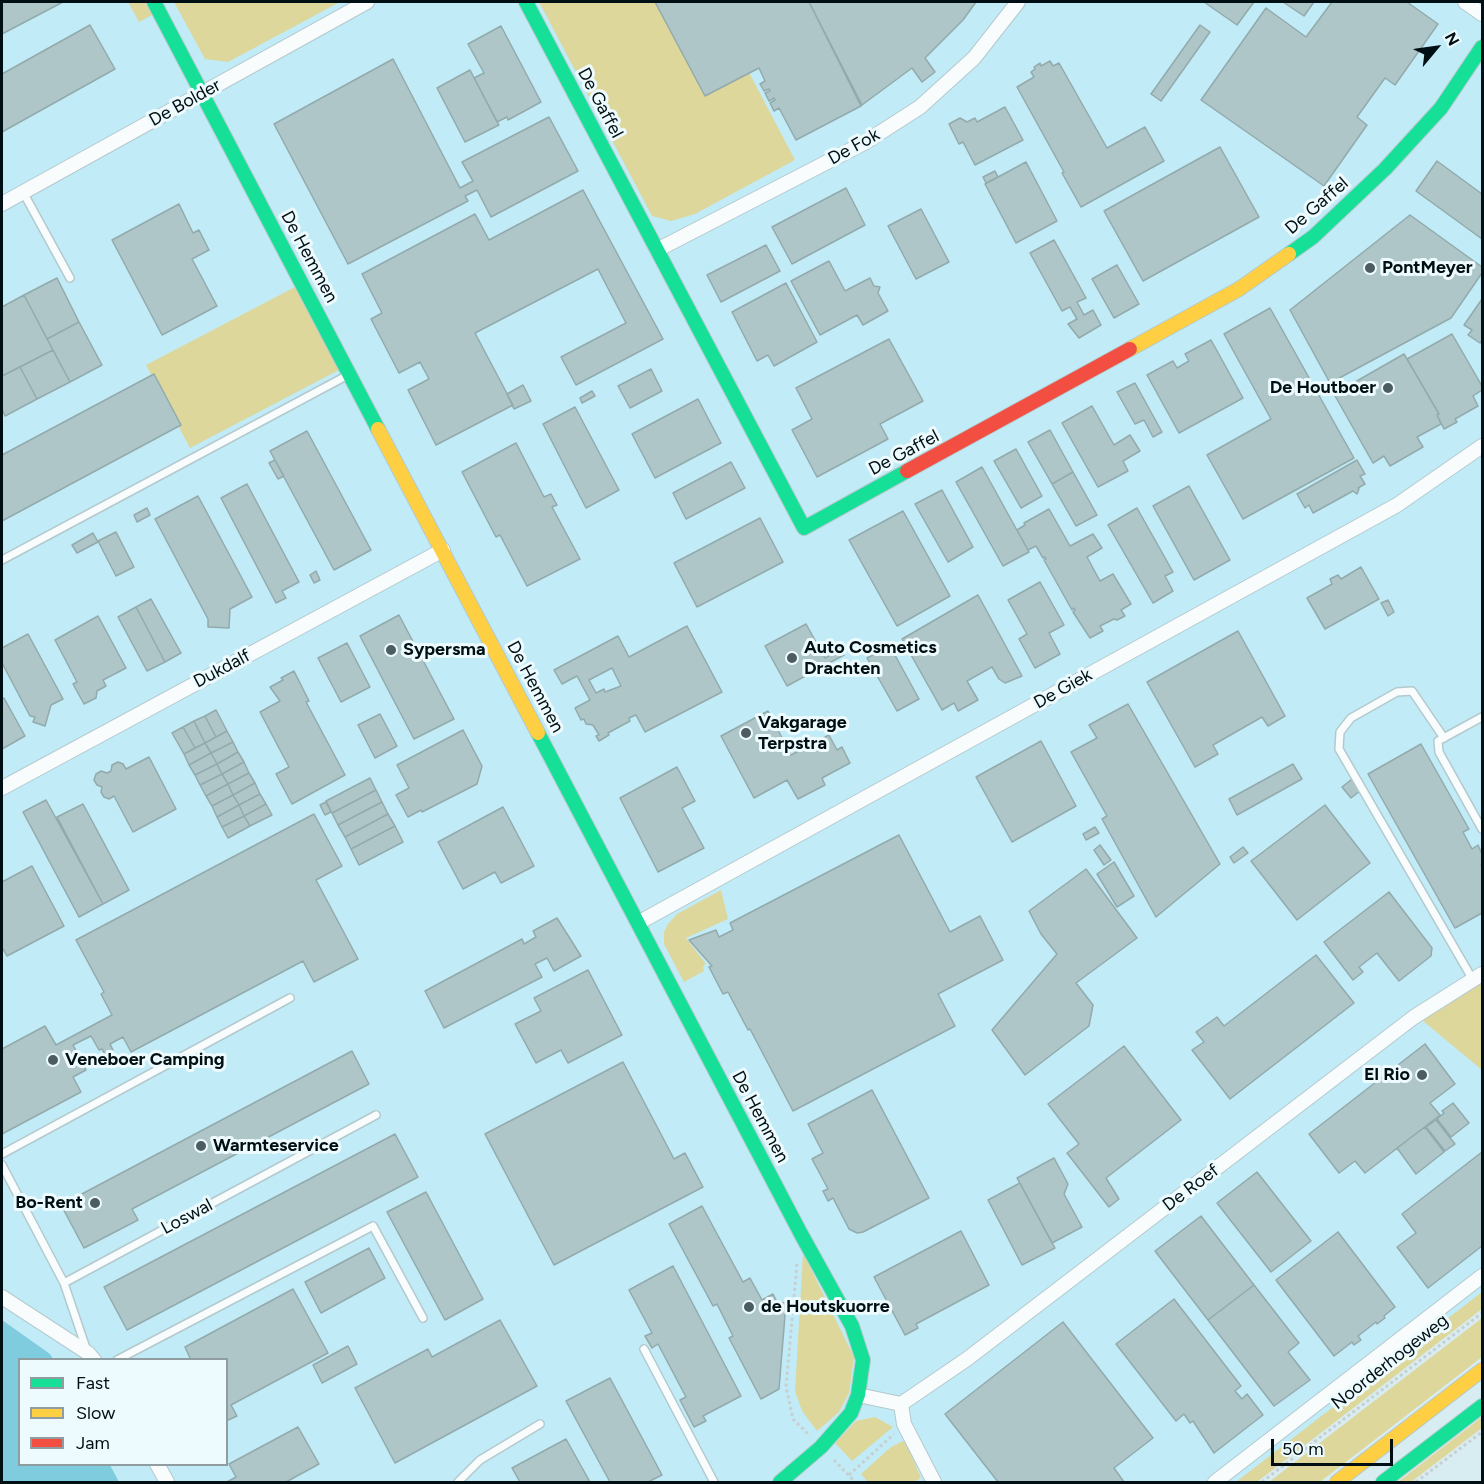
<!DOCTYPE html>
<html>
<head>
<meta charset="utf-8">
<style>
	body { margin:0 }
	#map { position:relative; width:1484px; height:1484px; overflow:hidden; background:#d7edf2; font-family:Figtree,sans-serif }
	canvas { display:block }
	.frame { position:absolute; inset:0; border:3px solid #000f13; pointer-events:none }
	.legend { position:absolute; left:18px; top:1358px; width:210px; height:108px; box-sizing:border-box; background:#eefbfe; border:2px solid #8f9da0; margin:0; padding:8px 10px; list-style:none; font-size:18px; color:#000f13 }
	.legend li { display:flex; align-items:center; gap:12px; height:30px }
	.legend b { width:30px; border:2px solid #8f9da0 }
	.north { position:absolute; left:1406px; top:18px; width:60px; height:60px; -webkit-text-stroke:4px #eefbfe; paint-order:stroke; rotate:61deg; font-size:16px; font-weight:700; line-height:24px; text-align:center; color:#000f13 }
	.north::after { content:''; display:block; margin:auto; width:21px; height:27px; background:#000f13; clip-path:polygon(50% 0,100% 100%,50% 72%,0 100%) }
	.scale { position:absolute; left:1271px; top:1439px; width:122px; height:27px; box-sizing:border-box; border:3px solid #000f13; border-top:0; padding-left:8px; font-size:18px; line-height:21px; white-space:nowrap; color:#000f13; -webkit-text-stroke:4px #eefbfe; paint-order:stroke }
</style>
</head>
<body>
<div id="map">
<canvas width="1484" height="1484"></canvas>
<div class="frame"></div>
<ul class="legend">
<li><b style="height:8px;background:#16e098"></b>Fast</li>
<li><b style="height:8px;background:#ffcf43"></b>Slow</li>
<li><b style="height:8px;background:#f24e42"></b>Jam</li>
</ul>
<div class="north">N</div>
<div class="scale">50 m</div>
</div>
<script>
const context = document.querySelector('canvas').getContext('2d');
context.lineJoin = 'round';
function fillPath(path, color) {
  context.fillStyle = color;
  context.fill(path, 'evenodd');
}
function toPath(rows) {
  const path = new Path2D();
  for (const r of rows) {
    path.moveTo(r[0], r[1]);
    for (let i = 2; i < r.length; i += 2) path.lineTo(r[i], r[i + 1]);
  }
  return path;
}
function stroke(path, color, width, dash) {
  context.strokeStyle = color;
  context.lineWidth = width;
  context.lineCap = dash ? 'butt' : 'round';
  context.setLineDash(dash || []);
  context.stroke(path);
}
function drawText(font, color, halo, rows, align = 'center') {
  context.font = font + ' Figtree,sans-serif';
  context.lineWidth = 6;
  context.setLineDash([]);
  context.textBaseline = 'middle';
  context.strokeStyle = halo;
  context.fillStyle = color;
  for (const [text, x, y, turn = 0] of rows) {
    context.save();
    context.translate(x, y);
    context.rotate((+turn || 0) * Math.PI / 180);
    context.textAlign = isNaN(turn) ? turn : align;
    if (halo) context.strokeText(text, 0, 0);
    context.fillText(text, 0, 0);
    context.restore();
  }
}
const built = toPath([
	[2,2,1482,2,1482,1301,1245,1482,111,1482,101,1465,226,1464,226,1360,23,1359,2,1345]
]);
const green = toPath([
	[128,2,145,2,152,15,139,22],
	[174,2,340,2,228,62,205,59],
	[539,2,712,2,795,160,695,214,671,221,652,216],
	[295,287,339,370,190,448,146,365],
	[721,890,728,919,686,938,706,964,703,966,704,971,684,982,664,944,664,932,668,924,677,914],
	[1482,978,1482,1070,1423,1021,1452,998],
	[803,1253,854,1357,849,1393,839,1412,817,1431,802,1411,795,1391],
	[1482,1292,1482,1309,1257,1482,1236,1482],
	[1482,1318,1482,1357,1320,1482,1269,1482],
	[875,1417,893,1427,852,1461,835,1443,856,1421],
	[1482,1417,1482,1428,1411,1482,1398,1482],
	[905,1440,921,1478,914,1482,868,1482,861,1474,891,1447]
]);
const water = toPath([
	[2,1320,50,1354,53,1359,20,1360,20,1464,110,1465,119,1482,2,1482]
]);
const building = toPath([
	[2,2,63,2,2,34,2,2],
	[655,2,809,2,861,106,796,140,779,108,774,111,770,103,775,100,774,98,769,101,765,93,770,91,769,89,764,91,760,84,765,81,759,68,705,96,655,2],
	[809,2,976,2,963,20,925,58,935,72,922,82,912,68,862,105,809,2],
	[1204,2,1254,2,1237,25,1204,2],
	[1283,2,1314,2,1304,16,1283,2],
	[1332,2,1407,2,1438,24,1395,85,1385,78,1357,117,1367,125,1324,186,1201,100,1266,8,1306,37,1332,2],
	[90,25,115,69,2,132,2,74,90,25],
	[1200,25,1210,32,1161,101,1151,94,1200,25],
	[501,26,541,102,508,120,507,117,497,122,474,78,484,73,468,44,501,26],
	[393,59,460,188,473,181,462,162,549,117,578,171,491,217,477,190,465,196,468,201,348,264,274,124,393,59],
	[1050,61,1053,66,1059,63,1107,148,1145,127,1164,161,1081,207,1062,173,1064,172,1017,87,1034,77,1031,72,1035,69,1034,67,1040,63,1041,66,1050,61],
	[470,70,499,125,465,142,437,88,470,70],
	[1005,107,1023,140,975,165,963,142,959,144,949,124,960,118,967,122,975,118,977,122,1005,107],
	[1220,147,1259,217,1143,281,1104,211,1220,147],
	[1437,161,1482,194,1482,239,1416,191,1437,161],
	[1026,162,1057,221,1016,243,985,184,1026,162],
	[995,171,998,177,986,183,983,177,995,171],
	[846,188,865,225,792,264,772,227,846,188],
	[583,190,663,339,576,385,561,357,626,323,598,269,475,333,513,405,436,445,408,390,429,379,420,362,399,373,371,319,382,313,362,274,475,214,489,240,583,190],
	[179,204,193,233,199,230,209,250,192,259,217,306,162,335,112,240,179,204],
	[921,209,949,262,916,279,888,226,921,209],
	[1410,215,1482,267,1482,273,1451,318,1330,383,1290,310,1410,215],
	[1054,240,1086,298,1077,302,1084,315,1093,310,1101,325,1079,338,1068,324,1077,319,1070,307,1062,311,1030,253,1054,240],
	[766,245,780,271,721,302,707,275,766,245],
	[829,261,845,291,870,278,874,286,880,287,878,293,888,311,863,325,857,315,820,335,791,281,829,261],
	[1117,265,1139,304,1114,318,1092,279,1117,265],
	[57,278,79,322,47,339,24,295,57,278],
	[786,283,817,342,774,366,768,355,757,361,732,312,786,283],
	[24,295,53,350,2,376,2,307,24,295],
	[1482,299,1482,340,1480,343,1468,335,1472,330,1464,325,1482,299],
	[1270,308,1354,458,1243,519,1207,455,1271,419,1224,334,1270,308],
	[79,322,102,365,70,382,47,339,79,322],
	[1452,334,1482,386,1482,390,1473,396,1478,406,1455,419,1457,422,1444,429,1437,415,1439,414,1407,359,1452,334],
	[889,339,923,401,880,424,888,439,817,477,792,430,812,419,796,388,889,339],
	[1211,340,1243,398,1179,433,1147,375,1173,361,1177,368,1189,361,1185,354,1211,340],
	[53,350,70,382,37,399,20,367,53,350],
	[1404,354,1439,414,1437,415,1441,424,1417,437,1423,447,1390,466,1384,456,1373,463,1334,394,1404,354],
	[20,367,37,399,5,416,2,409,2,376,20,367],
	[651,369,662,391,630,408,618,386,651,369],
	[154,374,181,425,2,521,2,455,154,374],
	[1135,383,1162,432,1153,437,1144,420,1135,424,1117,392,1135,383],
	[523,385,531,401,514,409,507,394,523,385],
	[592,391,595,396,582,403,580,398,592,391],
	[698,399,721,443,655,478,632,434,698,399],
	[1092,406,1114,445,1130,435,1140,451,1123,461,1128,471,1098,487,1062,423,1092,406],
	[575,407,619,490,586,508,543,424,575,407],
	[1050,430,1073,472,1052,484,1028,442,1050,430],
	[307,431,371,550,334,570,270,451,307,431],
	[516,443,544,497,551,494,557,505,552,507,580,559,527,586,500,535,496,537,462,472,516,443],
	[1016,449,1042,496,1021,508,994,461,1016,449],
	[275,460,284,476,278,479,269,463,275,460],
	[1357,460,1365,474,1360,476,1365,484,1358,488,1359,489,1357,494,1353,491,1313,513,1309,505,1305,508,1297,494,1357,460],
	[731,462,745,488,686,519,673,493,731,462],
	[982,467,1029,552,1003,566,956,482,982,467],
	[1073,472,1097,515,1076,526,1052,484,1073,472],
	[247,484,299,582,282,591,286,598,276,603,221,498,247,484],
	[1189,486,1230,560,1194,580,1153,506,1189,486],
	[942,490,973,547,948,562,915,504,942,490],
	[198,496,252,597,230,609,229,628,208,627,208,619,155,519,198,496],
	[147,508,150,515,137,522,134,515,147,508],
	[1137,508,1173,572,1165,576,1173,591,1153,603,1108,525,1137,508],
	[1049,509,1070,546,1093,534,1102,548,1087,557,1100,581,1113,574,1131,604,1121,610,1125,616,1117,620,1114,619,1100,626,1103,631,1090,638,1073,612,1075,610,1074,608,1072,610,1044,560,1046,559,1045,557,1043,558,1036,546,1028,550,1017,530,1025,525,1024,523,1049,509],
	[903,511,950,596,897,626,849,540,903,511],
	[760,518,783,562,697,607,674,563,760,518],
	[116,532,134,567,116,576,98,541,116,532],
	[93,533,98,542,77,553,72,545,93,533],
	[1361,567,1379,599,1325,629,1307,598,1332,584,1330,579,1338,575,1341,579,1361,567],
	[316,571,320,580,314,583,310,575,316,571],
	[1040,582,1064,625,1049,633,1060,654,1035,668,1019,639,1027,634,1008,600,1040,582],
	[978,595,1022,676,1005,683,999,679,992,667,967,681,978,700,958,711,954,703,942,710,902,639,978,595],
	[151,599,181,653,165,662,136,607,151,599],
	[1388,600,1394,612,1388,616,1381,603,1388,600],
	[136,607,165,662,147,671,118,617,136,607],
	[399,615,454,719,414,739,360,636,399,615],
	[98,616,126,668,103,680,106,686,97,691,96,698,84,704,73,684,77,682,55,640,98,616],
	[806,624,825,658,841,649,844,655,787,686,765,646,806,624],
	[687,626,722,692,645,732,636,715,629,718,630,721,608,733,609,735,599,741,596,736,599,735,593,725,586,724,584,719,581,720,575,708,590,700,577,676,562,684,554,670,618,636,629,657,687,626],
	[612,668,621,686,605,692,604,689,596,693,589,680,612,668],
	[1238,631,1285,716,1268,726,1262,717,1213,745,1218,754,1195,767,1147,682,1238,631],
	[28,634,63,699,51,705,45,726,33,722,35,717,30,716,2,663,2,648,28,634],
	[347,643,370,687,341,702,318,658,347,643],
	[890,646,919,699,897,711,867,658,890,646],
	[294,671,309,701,306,702,345,775,292,804,276,774,289,767,260,712,280,701,270,687,283,680,281,678,294,671],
	[4,698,25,736,2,749,2,699,4,698],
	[1128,704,1220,864,1156,917,1102,819,1107,816,1071,752,1097,738,1089,725,1128,704],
	[216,710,227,731,216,737,205,716,216,710],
	[768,711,791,755,829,735,837,750,842,747,850,763,822,778,825,785,798,799,787,780,754,798,721,736,768,711],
	[380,714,397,746,375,758,358,725,380,714],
	[205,716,216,737,205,743,194,721,205,716],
	[194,721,205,743,195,748,183,727,194,721],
	[183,727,195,748,184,754,172,733,183,727],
	[463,730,482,766,477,784,422,812,421,810,408,817,396,795,409,788,397,765,463,730],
	[227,731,233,742,211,753,205,743,227,731],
	[1041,741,1076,806,1012,842,976,777,1041,741],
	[233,742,238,752,217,764,211,753,233,742],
	[205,743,211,753,189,765,184,754,205,743],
	[1421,744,1469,829,1463,832,1472,849,1478,845,1482,854,1482,864,1481,865,1482,868,1482,913,1455,928,1368,774,1421,744],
	[238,752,244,762,222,774,217,764,238,752],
	[211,753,217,764,195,775,189,765,211,753],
	[149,757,176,809,133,832,114,796,109,799,104,797,101,792,102,787,97,785,94,780,96,774,101,771,107,773,111,771,112,765,118,762,123,764,126,769,149,757],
	[244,762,249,773,228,784,222,774,244,762],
	[217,764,222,774,200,785,195,775,217,764],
	[1293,764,1302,779,1237,815,1229,799,1293,764],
	[677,767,695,801,682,808,704,848,658,872,620,798,677,767],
	[249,773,255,783,233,795,228,784,249,773],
	[222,774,228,784,206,796,200,785,222,774],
	[370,778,376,790,332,813,326,801,370,778],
	[1352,779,1360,791,1351,798,1342,787,1352,779],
	[255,783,260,794,239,805,233,795,255,783],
	[228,784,233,795,212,806,206,796,228,784],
	[376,790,382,802,338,825,332,813,376,790],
	[260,794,266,804,244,816,239,805,260,794],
	[233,795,239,805,217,817,212,806,233,795],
	[46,800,103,904,79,917,23,812,46,800],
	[326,802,331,812,325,815,320,805,326,802],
	[382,802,388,814,345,837,338,825,382,802],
	[83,804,129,890,103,904,57,817,83,804],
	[266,804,272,815,250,826,244,816,266,804],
	[239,805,244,816,222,827,217,817,239,805],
	[1325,805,1370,863,1297,920,1251,861,1325,805],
	[503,807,534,866,501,883,495,872,463,889,438,842,503,807],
	[314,814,342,866,316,880,358,959,314,982,303,961,131,1052,123,1037,110,1044,113,1050,105,1054,102,1049,99,1050,91,1036,73,1045,86,1070,73,1077,81,1092,2,1134,2,1049,45,1026,56,1045,112,1015,101,994,104,992,76,940,314,814],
	[388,814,395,826,351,849,345,837,388,814],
	[244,816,250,826,228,838,222,827,244,816],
	[395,826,403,842,359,865,351,849,395,826],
	[1095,827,1099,833,1086,840,1083,834,1095,827],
	[899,835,950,932,980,916,1003,960,938,994,955,1026,793,1111,750,1029,748,1030,728,992,723,994,709,967,712,966,689,940,716,930,719,937,733,930,730,923,899,835],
	[1100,845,1111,860,1104,865,1094,850,1100,845],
	[1243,847,1248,853,1234,863,1230,857,1243,847],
	[1114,862,1134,896,1117,907,1097,874,1114,862],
	[32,866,64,926,7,956,3,949,2,950,2,882,32,866],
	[1086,869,1137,938,1076,983,1093,1005,1089,1026,1025,1075,992,1030,1057,954,1041,934,1029,911,1086,869],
	[1389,892,1432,948,1431,956,1399,981,1377,953,1359,967,1363,972,1353,980,1324,942,1389,892],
	[557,918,581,956,554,971,547,958,535,964,542,977,444,1028,425,991,522,939,524,944,536,937,533,931,557,918],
	[1316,955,1354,1003,1230,1099,1192,1050,1204,1042,1196,1032,1217,1017,1224,1026,1316,955],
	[588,970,622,1035,568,1063,561,1050,536,1063,515,1024,541,1011,534,998,588,970],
	[1425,1044,1455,1084,1430,1103,1440,1115,1365,1173,1355,1161,1339,1173,1309,1134,1425,1044],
	[1124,1046,1181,1120,1106,1178,1119,1199,1109,1207,1067,1153,1079,1144,1048,1104,1124,1046],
	[352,1051,369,1084,132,1209,138,1220,84,1248,61,1205,352,1051],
	[623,1062,674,1159,685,1153,703,1187,554,1265,485,1134,623,1062],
	[872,1090,929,1198,863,1232,857,1233,849,1229,833,1198,828,1201,823,1191,828,1189,812,1159,823,1153,808,1124,872,1090],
	[1453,1103,1469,1123,1451,1137,1437,1119,1444,1113,1442,1111,1453,1103],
	[1436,1120,1455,1144,1445,1151,1426,1127,1436,1120],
	[1425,1127,1444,1152,1416,1174,1397,1148,1425,1127],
	[395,1134,418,1177,127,1330,104,1287,395,1134],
	[1482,1152,1482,1246,1428,1288,1397,1247,1416,1233,1402,1214,1482,1152],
	[1054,1158,1068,1184,1064,1194,1082,1227,1052,1243,1017,1178,1054,1158],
	[1257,1172,1311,1241,1271,1272,1217,1203,1257,1172],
	[1020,1183,1055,1248,1022,1265,988,1200,1020,1183],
	[426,1192,483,1299,445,1320,387,1212,426,1192],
	[702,1206,743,1282,750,1278,762,1300,773,1294,777,1302,786,1303,779,1389,761,1399,729,1338,733,1336,717,1304,713,1306,669,1224,702,1206],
	[1201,1216,1254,1285,1208,1320,1155,1251,1201,1216],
	[961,1231,989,1285,916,1324,918,1328,905,1335,874,1277,961,1231],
	[1338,1232,1395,1307,1384,1316,1385,1318,1377,1324,1376,1322,1358,1336,1361,1340,1354,1345,1352,1342,1334,1356,1276,1280,1338,1232],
	[369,1248,385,1278,321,1313,305,1282,369,1248],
	[673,1266,741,1396,703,1416,706,1421,694,1427,680,1400,686,1397,658,1344,652,1348,645,1336,652,1333,629,1290,673,1266],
	[1254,1285,1299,1343,1288,1352,1310,1380,1274,1406,1208,1320,1254,1285],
	[293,1289,328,1353,231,1405,237,1416,226,1421,226,1360,187,1360,190,1358,185,1347,293,1289],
	[1174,1299,1241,1386,1235,1391,1242,1399,1247,1394,1263,1415,1214,1453,1193,1421,1190,1423,1184,1414,1176,1421,1116,1344,1174,1299],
	[500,1320,537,1386,395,1463,355,1388,428,1349,432,1357,500,1320],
	[1063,1322,1153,1438,1114,1468,1124,1482,998,1482,945,1414,1063,1322],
	[348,1346,357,1364,322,1383,313,1365,348,1346],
	[610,1378,662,1475,648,1482,610,1482,566,1401,610,1378],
	[298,1427,319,1464,286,1482,227,1482,236,1477,229,1464,298,1427],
	[566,1439,590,1482,520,1482,512,1468,566,1439]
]);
const path = toPath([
	[797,1264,786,1387,793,1419,810,1436],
	[834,1460,855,1482],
	[849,1475,894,1434],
	[1262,1482,1482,1313],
	[1416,1482,1482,1432]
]);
const lane = toPath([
	[23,192,70,278],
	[2,560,348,375],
	[1482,717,1438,741,1439,752,1482,829],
	[1444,738,1412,691,1397,692,1351,718,1340,732,1339,749,1473,980],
	[2,1154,290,998],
	[2,1165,64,1283],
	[644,1349,714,1482],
	[87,1351,64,1283,376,1115],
	[117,1360,373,1226,423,1318],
	[458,1482,480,1460,540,1424]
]);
const street = toPath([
	[1465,2,1482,14],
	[2,204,367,2],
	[657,250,864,143,920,107,974,58,1018,2],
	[2,788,443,550],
	[638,923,1397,505,1482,446],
	[2,1297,88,1353,94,1360],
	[858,1395,901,1404,904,1424,934,1482],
	[901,1404,967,1359,1414,1017,1482,974],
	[157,1464,167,1482],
	[1215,1482,1482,1276]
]);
const fast = toPath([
	[154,2,378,429],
	[526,2,804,528,907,471],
	[1289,254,1313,237,1385,169,1441,108,1482,47],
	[538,733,801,1234,852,1326,863,1360,858,1395,851,1413,821,1447,780,1482],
	[1383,1482,1482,1406]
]);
const slow = toPath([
	[1130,349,1239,289,1289,254],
	[378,429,538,733],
	[1337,1482,1482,1370]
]);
const jam = toPath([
	[907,471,1130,349]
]);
const markers = [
	[1370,268,6,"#4b5d61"],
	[1388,388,6,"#4b5d61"],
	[391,650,6,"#4b5d61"],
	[792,658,6,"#4b5d61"],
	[746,733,6,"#4b5d61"],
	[53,1060,6,"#4b5d61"],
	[1422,1075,6,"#4b5d61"],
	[201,1146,6,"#4b5d61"],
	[95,1203,6,"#4b5d61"],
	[749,1307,6,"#4b5d61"]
];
const streetNames = [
	["De Bolder",185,103,-29],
	["De Gaffel",600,103,62],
	["De Fok",854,147,-29],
	["De Gaffel",1317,206,-41],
	["De Hemmen",309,257,62],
	["De Gaffel",904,453,-28],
	["Dukdalf",222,669,-28],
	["De Hemmen",535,687,62],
	["De Giek",1063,689,-29],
	["De Hemmen",760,1117,62],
	["De Roef",1191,1188,-37],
	["Loswal",187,1217,-28],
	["Noorderhogeweg",1390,1362,-38]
];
const poiNames = [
	["PontMeyer",1382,268],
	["De Houtboer",1376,388,"right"],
	["Auto Cosmetics",804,648],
	["Drachten",804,669],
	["Sypersma",403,650],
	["Vakgarage",758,723],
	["Terpstra",758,744],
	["Veneboer Camping",65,1060],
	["El Rio",1410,1075,"right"],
	["Warmteservice",213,1146],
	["Bo-Rent",83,1203,"right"],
	["de Houtskuorre",761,1307]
];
fillPath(built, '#c1ecf7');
fillPath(green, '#ded79b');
fillPath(water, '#7eccde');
fillPath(building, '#aec6c8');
stroke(building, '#93aaac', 1.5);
stroke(lane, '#b3c9ce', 10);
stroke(street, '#b3c9ce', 16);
stroke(fast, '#b3c9ce', 16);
stroke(slow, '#b3c9ce', 16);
stroke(jam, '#b3c9ce', 16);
stroke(path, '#c9cfd1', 3, [3, 3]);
stroke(lane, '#f9fcfd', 7);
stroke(street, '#f9fcfd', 14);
stroke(fast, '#16e098', 14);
stroke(slow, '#ffcf43', 14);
stroke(jam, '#f24e42', 14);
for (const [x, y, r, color] of markers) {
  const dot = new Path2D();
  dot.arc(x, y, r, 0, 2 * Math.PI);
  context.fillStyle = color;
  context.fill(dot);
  stroke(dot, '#eefbfe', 2);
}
drawText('18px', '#000f13', '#eefbfe', streetNames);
drawText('bold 18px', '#000f13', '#eefbfe', poiNames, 'left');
</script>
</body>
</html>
